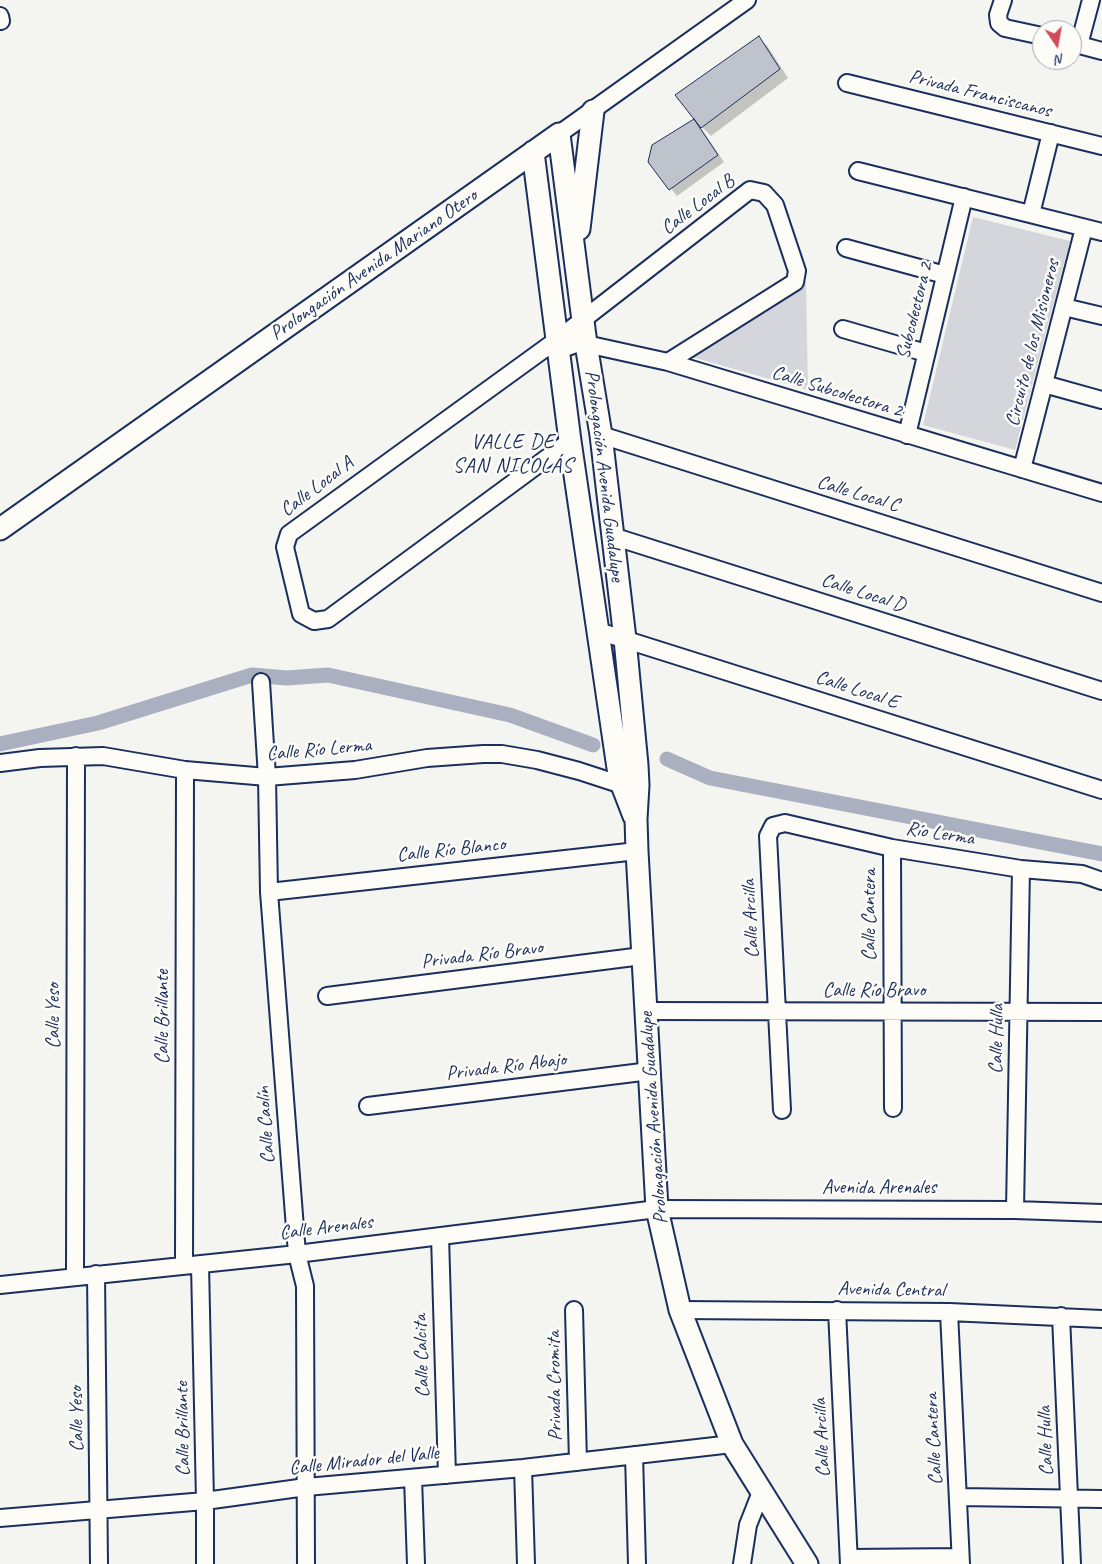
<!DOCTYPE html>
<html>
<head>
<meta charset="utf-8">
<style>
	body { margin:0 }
	#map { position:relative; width:1102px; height:1564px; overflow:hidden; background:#f4f4f1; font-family:Caveat,sans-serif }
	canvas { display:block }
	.north { position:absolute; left:1032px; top:20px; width:50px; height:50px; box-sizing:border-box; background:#fdfcf7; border:1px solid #a3aaba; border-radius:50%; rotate:168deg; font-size:14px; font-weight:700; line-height:20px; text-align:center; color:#1b2f5e }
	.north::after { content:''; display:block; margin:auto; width:18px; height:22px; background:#d1495b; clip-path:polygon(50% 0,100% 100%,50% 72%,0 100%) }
</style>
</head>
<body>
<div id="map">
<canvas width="1102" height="1564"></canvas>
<div class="north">N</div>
</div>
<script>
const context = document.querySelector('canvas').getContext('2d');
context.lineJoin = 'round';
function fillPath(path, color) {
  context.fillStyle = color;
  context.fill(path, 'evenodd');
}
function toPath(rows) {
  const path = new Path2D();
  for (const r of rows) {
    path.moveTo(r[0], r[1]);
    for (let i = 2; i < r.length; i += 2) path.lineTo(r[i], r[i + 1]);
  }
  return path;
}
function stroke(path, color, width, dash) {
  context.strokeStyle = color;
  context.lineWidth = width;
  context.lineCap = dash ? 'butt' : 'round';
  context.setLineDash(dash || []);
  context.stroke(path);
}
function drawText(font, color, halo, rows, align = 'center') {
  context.font = font + ' Caveat,sans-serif';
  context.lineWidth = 5;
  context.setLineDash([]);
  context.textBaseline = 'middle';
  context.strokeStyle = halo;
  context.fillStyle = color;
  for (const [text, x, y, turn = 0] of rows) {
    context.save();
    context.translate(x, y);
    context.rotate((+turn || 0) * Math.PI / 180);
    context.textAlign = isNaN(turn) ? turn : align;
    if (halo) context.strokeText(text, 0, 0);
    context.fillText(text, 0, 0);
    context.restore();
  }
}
const green = toPath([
	[973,217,1070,241,1015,450,923,425],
	[806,281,808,390,692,357]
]);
const shadow = toPath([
	[759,38,768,47,788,78,711,136,702,127,701,128,724,162,677,196,649,161,699,124]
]);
const canal = toPath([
	[0,744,98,723,252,675,287,678,328,675,510,715,593,745],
	[667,759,710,778,1102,854]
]);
const building = toPath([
	[759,36,780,69,701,128,675,95,759,36],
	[694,119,718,155,669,190,648,162,652,145,694,119]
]);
const minor = toPath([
	[1003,0,998,15,999,23,1005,28,1042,36],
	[0,16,1,21],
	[1072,43,1102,51],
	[1079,45,1091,0],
	[847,83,1102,146],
	[559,134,747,0],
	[858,171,1102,232],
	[1031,214,1051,133],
	[846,248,945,275],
	[1064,307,1102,316],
	[843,329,926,353],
	[559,350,576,344,586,344,668,362,1102,493],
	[1044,384,1102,400],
	[601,435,1102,593],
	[907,435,964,197],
	[570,441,328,619,314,621,301,614,285,547,289,534,558,339,750,190,764,193,775,205,797,271,795,282,668,362],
	[1022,469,1084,228],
	[612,536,1102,691],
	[598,631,1102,790],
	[261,682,267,777,269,892,297,1254,305,1286,306,1564],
	[0,763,40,758,103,756,185,770,267,777,355,770,427,758,483,754,502,754,537,760,579,771,622,785,631,785],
	[892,848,893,1108],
	[269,892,637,851],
	[327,996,642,956],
	[646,1011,1102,1012],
	[368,1106,650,1071],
	[782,1110,768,836,773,826,785,823,892,848,1021,869,1082,874,1102,881],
	[1015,1210,1021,869],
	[440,1236,447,1475],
	[200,1264,205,1501,205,1564],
	[184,1265,185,770],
	[96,1274,99,1564],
	[75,1277,76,756],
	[0,1285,297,1254,657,1209,1015,1210,1102,1213],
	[574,1310,578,1462],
	[680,1310,949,1312,1102,1319],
	[837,1310,849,1564],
	[949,1312,961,1564],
	[1061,1316,1072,1564],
	[634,1455,637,1564],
	[523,1468,526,1564],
	[413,1478,416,1564],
	[958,1497,1102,1499],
	[0,1518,205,1501,306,1487,523,1468,732,1444],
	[850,1558,960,1557],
	[742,1564,748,1525,761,1492]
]);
const major = toPath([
	[533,152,570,441,618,768,622,785,634,816],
	[579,229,593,111],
	[0,529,559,134,586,344,601,435,625,639,637,765,638,785,636,819,637,851,657,1209,680,1310,732,1444,807,1564]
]);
const streetNames = [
	["Privada Franciscanos",980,94,14],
	["Calle Local B",698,205,-37],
	["Prolongación Avenida Mariano Otero",374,265,-35],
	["Subcolectora 2",915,311,-76],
	["Circuito de los Misioneros",1033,343,-76],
	["Calle Subcolectora 2",837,392,17],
	["Prolongación Avenida Guadalupe",604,476,83],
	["Calle Local A",317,487,-37],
	["Calle Local C",858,494,17],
	["Calle Local D",863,593,18],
	["Calle Local E",857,690,18],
	["Calle Río Lerma",319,750,-5],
	["Río Lerma",940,834,9],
	["Calle Río Blanco",451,850,-6],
	["Calle Cantera",870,915,-90],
	["Calle Arcilla",751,919,-93],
	["Privada Río Bravo",482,955,-7],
	["Calle Río Bravo",874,991],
	["Calle Yeso",54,1016,-90],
	["Calle Brillante",163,1017,-90],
	["Calle Hulla",997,1039,-89],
	["Privada Río Abajo",506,1067,-7],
	["Prolongación Avenida Guadalupe",654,1118,-94],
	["Calle Caolín",266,1125,-94],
	["Avenida Arenales",879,1188],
	["Calle Arenales",326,1228,-7],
	["Avenida Central",891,1290,1],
	["Calle Calcita",422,1356,-92],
	["Privada Cromita",555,1386,-91],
	["Calle Yeso",77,1419,-91],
	["Calle Brillante",183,1429,-91],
	["Calle Arcilla",822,1438,-93],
	["Calle Cantera",934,1439,-93],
	["Calle Hulla",1046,1441,-92],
	["Calle Mirador del Valle",364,1461,-6]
];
const neighbourhoodNames = [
	["VALLE DE",513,442],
	["SAN NICOLÁS",513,466]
];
fillPath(green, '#d4d6db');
fillPath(shadow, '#0003');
stroke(canal, '#aab0bf', 15);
fillPath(building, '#bfc3cc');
stroke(building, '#1b2f5e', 1);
stroke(minor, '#1b2f5e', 20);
stroke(major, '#1b2f5e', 25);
stroke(minor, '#fdfcf7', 16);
stroke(major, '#fdfcf7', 21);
drawText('20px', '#1b2f5e', '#fdfcf7', streetNames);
context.letterSpacing = '1px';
drawText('21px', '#1b2f5e', '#fdfcf7', neighbourhoodNames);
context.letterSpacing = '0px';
</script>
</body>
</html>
